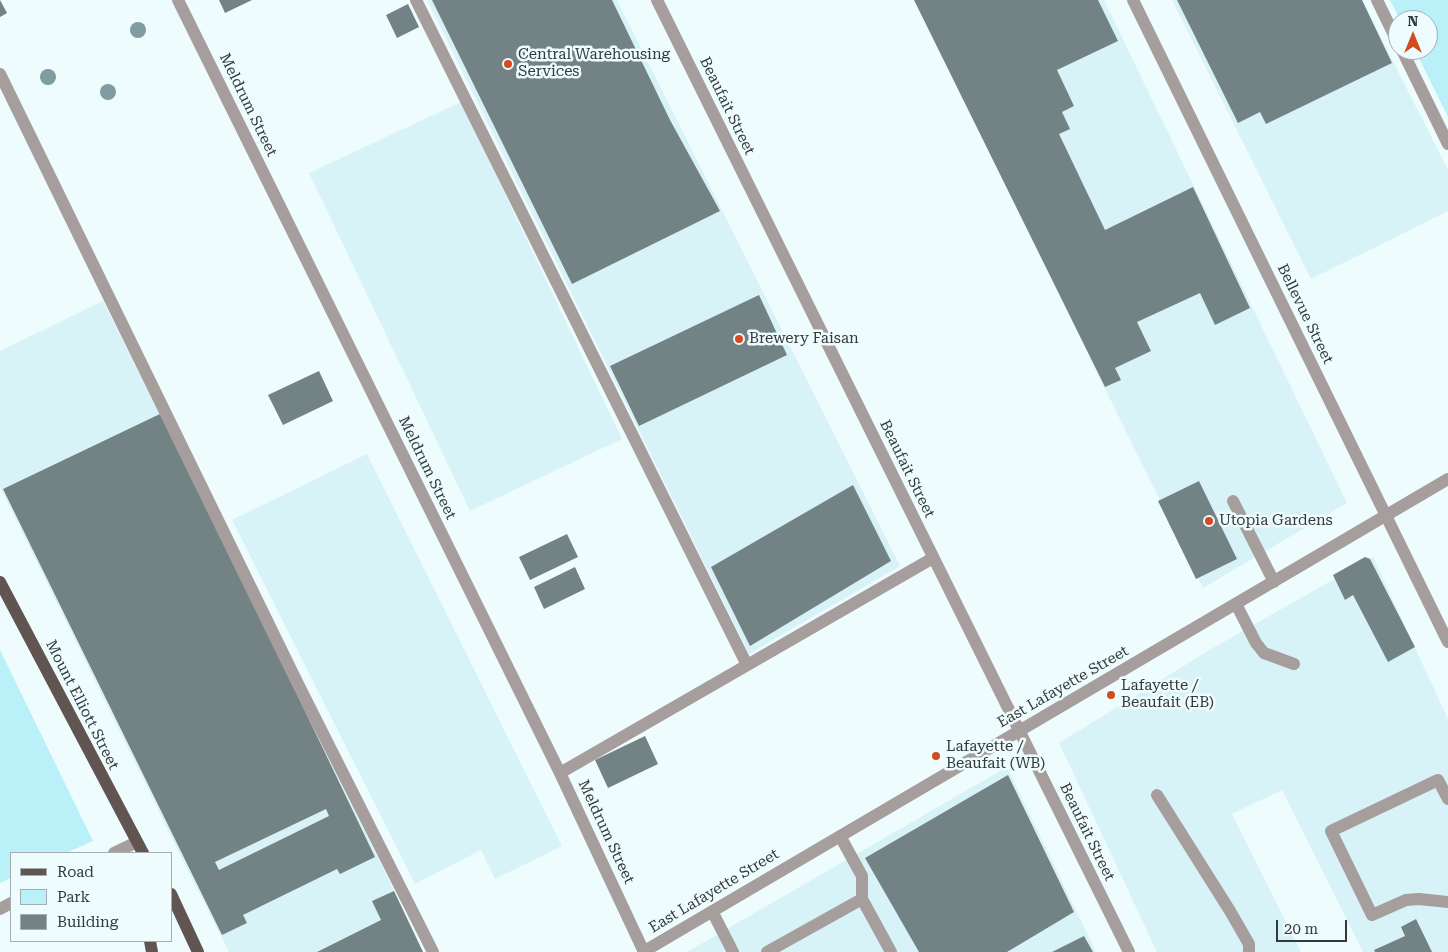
<!DOCTYPE html>
<html>
<head>
<meta charset="utf-8">
<style>
	body { margin:0 }
	#map { position:relative; width:1448px; height:952px; overflow:hidden; background:#eefcfe; font-family:"Roboto Serif",serif }
	canvas { display:block }
	.legend { position:absolute; left:10px; top:852px; width:162px; height:90px; box-sizing:border-box; background:#eefcfe; border:1px solid #a4aeb0; margin:0; padding:6px 9px; list-style:none; font-size:15px; color:#343a3b }
	.legend li { display:flex; align-items:center; gap:10px; height:25px }
	.legend b { width:25px; border:1px solid #a4aeb0 }
	.north { position:absolute; left:1388px; top:10px; width:50px; height:50px; box-sizing:border-box; background:#eefcfe; border:1px solid #a4aeb0; border-radius:50%; rotate:0deg; font-size:14px; font-weight:700; line-height:20px; text-align:center; color:#343a3b }
	.north::after { content:''; display:block; margin:auto; width:18px; height:22px; background:#d44b21; clip-path:polygon(50% 0,100% 100%,50% 72%,0 100%) }
	.scale { position:absolute; left:1276px; top:920px; width:71px; height:22px; box-sizing:border-box; border:2px solid #343a3b; border-top:0; padding-left:6px; font-size:15px; line-height:18px; white-space:nowrap; color:#343a3b; -webkit-text-stroke:4px #eefcfe; paint-order:stroke }
</style>
</head>
<body>
<div id="map">
<canvas width="1448" height="952"></canvas>
<ul class="legend">
<li><b style="height:6px;background:#605551"></b>Road</li>
<li><b style="height:14px;background:#baf0f8"></b>Park</li>
<li><b style="height:14px;background:#738385"></b>Building</li>
</ul>
<div class="north">N</div>
<div class="scale">20 m</div>
</div>
<script>
const context = document.querySelector('canvas').getContext('2d');
context.lineJoin = 'round';
function fillPath(path, color) {
  context.fillStyle = color;
  context.fill(path, 'evenodd');
}
function toPath(rows) {
  const path = new Path2D();
  for (const r of rows) {
    path.moveTo(r[0], r[1]);
    for (let i = 2; i < r.length; i += 2) path.lineTo(r[i], r[i + 1]);
  }
  return path;
}
function stroke(path, color, width, dash) {
  context.strokeStyle = color;
  context.lineWidth = width;
  context.lineCap = dash ? 'butt' : 'round';
  context.setLineDash(dash || []);
  context.stroke(path);
}
function drawText(font, color, halo, rows, align = 'center') {
  context.font = font + ' "Roboto Serif",serif';
  context.lineWidth = 5;
  context.setLineDash([]);
  context.textBaseline = 'middle';
  context.strokeStyle = halo;
  context.fillStyle = color;
  for (const [text, x, y, turn = 0] of rows) {
    context.save();
    context.translate(x, y);
    context.rotate((+turn || 0) * Math.PI / 180);
    context.textAlign = isNaN(turn) ? turn : align;
    if (halo) context.strokeText(text, 0, 0);
    context.fillText(text, 0, 0);
    context.restore();
  }
}
const built = toPath([
	[427,0,617,0,900,566,749,654],
	[914,0,1104,0,1347,503,1203,588],
	[1172,0,1362,0,1448,170,1448,211,1311,279],
	[461,102,622,439,470,511,309,173],
	[103,301,349,797,423,952,229,952,191,877,0,487,0,351],
	[367,454,562,846,495,879,481,850,415,884,232,520],
	[1373,557,1448,719,1448,952,1363,952,1282,790,1232,814,1301,952,1157,952,1059,743,1211,649],
	[1007,767,1096,952,687,952]
]);
const green = toPath([
	[1390,0,1448,0,1448,117,1415,50,1428,50,1428,20,1400,20],
	[0,650,93,841,66,853,11,853,11,878,0,883]
]);
const building = toPath([
	[0,0,7,13,0,17],
	[219,0,252,0,225,13],
	[432,0,612,0,670,120,720,211,572,284],
	[914,0,1098,0,1118,41,1057,70,1074,106,1062,112,1070,129,1059,134,1105,230,1193,187,1250,308,1215,325,1200,293,1137,322,1151,351,1115,368,1121,380,1105,387],
	[1177,0,1362,0,1392,63,1266,124,1260,112,1238,123],
	[408,4,419,27,397,38,386,15],
	[759,295,787,355,639,426,610,366],
	[319,371,333,401,283,425,268,395],
	[162,413,375,857,340,874,337,869,243,915,247,923,222,935,3,489],
	[326,809,329,816,219,870,215,862],
	[1199,481,1237,559,1196,579,1158,501],
	[853,485,891,561,750,646,711,567],
	[567,534,578,557,530,580,519,557],
	[1365,557,1370,559,1415,647,1388,662,1353,595,1345,600,1333,575],
	[575,567,585,589,544,609,534,587],
	[645,736,658,764,608,788,595,760],
	[1008,775,1074,912,1007,952,919,952,865,858],
	[394,891,423,952,317,952,381,920,372,901],
	[1416,919,1432,952,1375,952,1374,950,1405,936,1401,927],
	[1084,936,1093,952,1052,952]
]);
const minor = toPath([
	[178,0,560,773,644,952],
	[416,0,747,665],
	[657,0,1129,952],
	[1133,0,1448,642],
	[1377,0,1398,43],
	[1402,50,1448,144],
	[0,74,298,684,433,952],
	[1233,501,1274,582],
	[1236,604,1256,643,1264,653,1294,664],
	[560,773,933,558],
	[1157,795,1230,911,1249,944,1249,952],
	[1448,799,1438,780,1331,831,1372,915,1406,900,1419,899,1448,902],
	[840,836,862,876,862,899],
	[114,853,135,843],
	[0,909,11,903],
	[712,911,733,952],
	[643,952,1448,479],
	[767,952,862,899,891,952]
]);
const major = toPath([
	[0,582,143,853],
	[171,894,198,952],
	[150,941,152,952]
]);
const trees = [
	[138,30],
	[48,77],
	[108,92]
];
const markers = [
	[508,64,5,"#d44b21"],
	[739,339,5,"#d44b21"],
	[1209,521,5,"#d44b21"],
	[1111,695,5,"#d44b21"],
	[936,756,5,"#d44b21"]
];
const poiNames = [
	["Central Warehousing",518,55],
	["Services",518,72],
	["Brewery Faisan",749,339],
	["Utopia Gardens",1219,521],
	["Lafayette /",1121,686],
	["Beaufait (EB)",1121,703],
	["Lafayette /",946,747],
	["Beaufait (WB)",946,764]
];
const streetNames = [
	["Meldrum Street",248,105,64],
	["Beaufait Street",727,106,64],
	["Bellevue Street",1305,314,64],
	["Meldrum Street",427,468,64],
	["Beaufait Street",907,469,64],
	["East Lafayette Street",1063,687,-30],
	["Mount Elliott Street",82,705,63],
	["Meldrum Street",606,832,65],
	["Beaufait Street",1087,832,64],
	["East Lafayette Street",714,891,-31]
];
fillPath(built, '#d8f3f7');
fillPath(green, '#baf0f8');
fillPath(building, '#738385');
stroke(minor, '#a59e9c', 12);
stroke(major, '#605551', 12);
context.fillStyle = '#7f9ca0';
for (const [x, y] of trees) {
  context.beginPath();
  context.arc(x, y, 8, 0, 2 * Math.PI);
  context.fill();
}
for (const [x, y, r, color] of markers) {
  const dot = new Path2D();
  dot.arc(x, y, r, 0, 2 * Math.PI);
  context.fillStyle = color;
  context.fill(dot);
  stroke(dot, '#eefcfe', 2);
}
drawText('15px', '#343a3b', '#eefcfe', poiNames, 'left');
drawText('15px', '#343a3b', '#eefcfe', streetNames);
</script>
</body>
</html>
